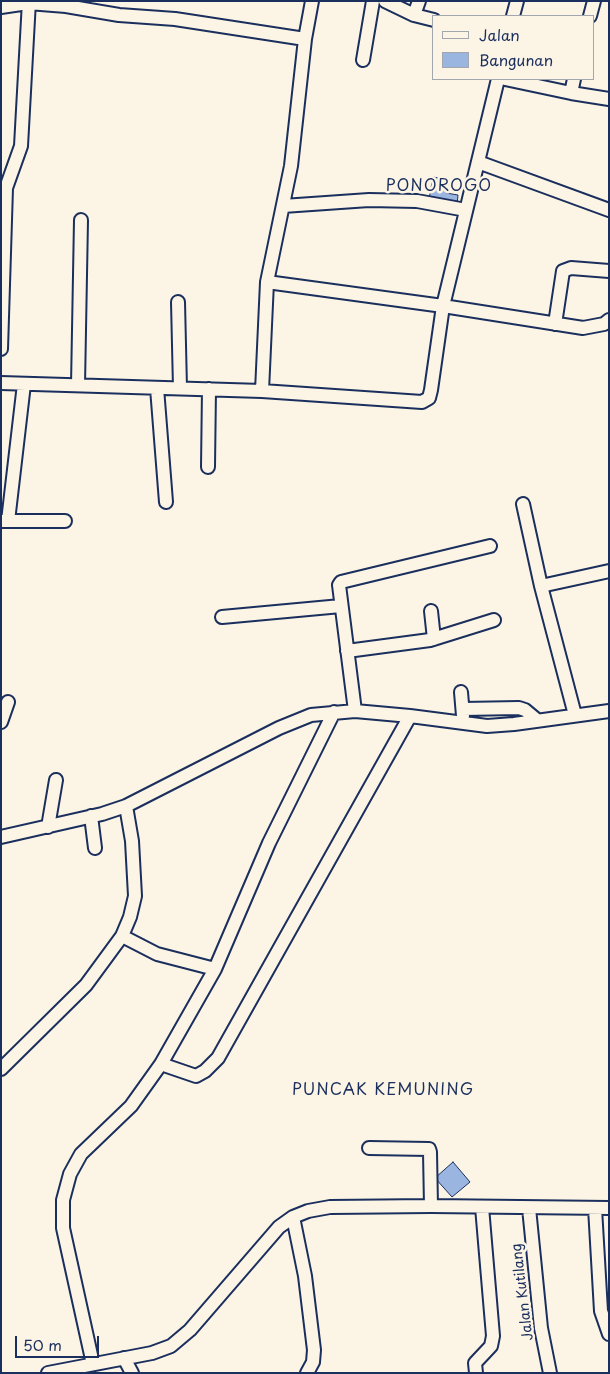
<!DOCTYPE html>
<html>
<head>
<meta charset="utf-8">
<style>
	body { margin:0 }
	#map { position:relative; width:610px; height:1374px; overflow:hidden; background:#fcf5e5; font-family:"Playpen Sans",sans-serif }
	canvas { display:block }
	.frame { position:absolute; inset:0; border:2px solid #1b2f5e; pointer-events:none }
	.legend { position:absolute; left:432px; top:15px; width:162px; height:65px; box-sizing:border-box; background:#fcf5e5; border:1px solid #a2a6af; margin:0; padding:6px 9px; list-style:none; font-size:15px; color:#1b2f5e }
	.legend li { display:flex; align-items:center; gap:10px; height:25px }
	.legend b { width:25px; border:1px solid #a2a6af }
	.scale { position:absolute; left:15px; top:1336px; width:84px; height:22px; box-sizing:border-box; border:2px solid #1b2f5e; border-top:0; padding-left:6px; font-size:15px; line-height:18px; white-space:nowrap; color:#1b2f5e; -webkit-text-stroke:4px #fcf5e5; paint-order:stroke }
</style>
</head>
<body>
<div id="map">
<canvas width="610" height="1374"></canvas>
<div class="frame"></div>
<ul class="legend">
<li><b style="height:6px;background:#fcf5e5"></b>Jalan</li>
<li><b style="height:14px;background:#9bb5e1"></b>Bangunan</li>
</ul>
<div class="scale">50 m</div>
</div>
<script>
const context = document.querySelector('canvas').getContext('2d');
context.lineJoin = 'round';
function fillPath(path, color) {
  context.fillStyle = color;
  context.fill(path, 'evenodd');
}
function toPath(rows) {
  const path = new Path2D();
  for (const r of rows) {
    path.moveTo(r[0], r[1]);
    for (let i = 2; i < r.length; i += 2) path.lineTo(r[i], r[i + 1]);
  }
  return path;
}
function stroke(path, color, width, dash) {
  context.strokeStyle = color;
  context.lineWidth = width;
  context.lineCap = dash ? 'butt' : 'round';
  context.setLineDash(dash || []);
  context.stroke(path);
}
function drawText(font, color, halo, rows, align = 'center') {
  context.font = font + ' "Playpen Sans",sans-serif';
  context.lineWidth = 5;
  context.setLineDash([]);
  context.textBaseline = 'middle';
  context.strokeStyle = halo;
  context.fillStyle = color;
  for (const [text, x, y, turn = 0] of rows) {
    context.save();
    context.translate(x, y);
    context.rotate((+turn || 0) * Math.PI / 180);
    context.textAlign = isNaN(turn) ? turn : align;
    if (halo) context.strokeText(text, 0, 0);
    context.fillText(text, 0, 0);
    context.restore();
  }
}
const building = toPath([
	[433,177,449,180,446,193,458,195,457,205,429,199,433,177],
	[453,1162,470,1182,452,1197,435,1178,453,1162]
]);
const minor = toPath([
	[385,1,414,15,434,20],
	[1,7,28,3,66,6,119,15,175,19,305,39],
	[414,15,419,1],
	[513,16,517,1],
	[590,16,594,1],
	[363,60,373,1],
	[505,79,571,93,609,99],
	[571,93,574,79],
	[478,162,609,210],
	[283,206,369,200,417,201,466,210],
	[267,282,443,306,583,328,604,324,609,320],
	[178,302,180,388],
	[555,324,563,271,571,268,609,271],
	[1,349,6,188,21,146,29,1],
	[1,383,262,391,422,402,429,398,431,390,443,306,498,79],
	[78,385,81,220],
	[157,388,166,502],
	[262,391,267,282,291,166,305,39,312,1],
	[208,467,209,389],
	[523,504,541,586,575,715],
	[1,521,65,521],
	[8,521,24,384],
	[541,586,609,571],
	[431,611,434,639],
	[222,617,341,606],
	[347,651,430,640,494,620],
	[461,692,463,716],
	[463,709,519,708,525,710,537,720],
	[355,711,339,585,341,582,490,546],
	[1,722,8,702],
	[91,816,95,848],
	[48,827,56,780],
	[1,837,102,814,126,806,279,728,311,715,355,711,410,716,487,726,514,724,609,711],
	[122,936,157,954,215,969],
	[161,1064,196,1076,205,1071,218,1058,410,716],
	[1,1069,86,985,122,936,130,917,135,896,132,841,126,806],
	[369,1148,429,1149,430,1152,431,1206],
	[529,1208,541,1328,550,1373],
	[595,1208,601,1311,609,1334],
	[293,1217,305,1276,314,1350,313,1362,307,1373],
	[124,1358,132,1373],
	[93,1364,63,1228,63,1200,70,1174,81,1154,131,1106,161,1064,215,969,269,843,334,712],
	[48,1373,152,1353,171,1346,190,1330,279,1227,293,1217,308,1211,330,1207,431,1206,609,1208],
	[476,1373,475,1363,491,1346,493,1336,482,1207]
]);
const streetNames = [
	["Jalan Kutilang",523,1292,-97]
];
const quarterNames = [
	["PONOROGO",439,187],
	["PUNCAK KEMUNING",383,1091]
];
fillPath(building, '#9bb5e1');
stroke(building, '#1b2f5e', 1);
stroke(minor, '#1b2f5e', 16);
stroke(minor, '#fcf5e5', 12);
drawText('14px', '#1b2f5e', '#fcf5e5', streetNames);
context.letterSpacing = '1px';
drawText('16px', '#1b2f5e', '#fcf5e5', quarterNames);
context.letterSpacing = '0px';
</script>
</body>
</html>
